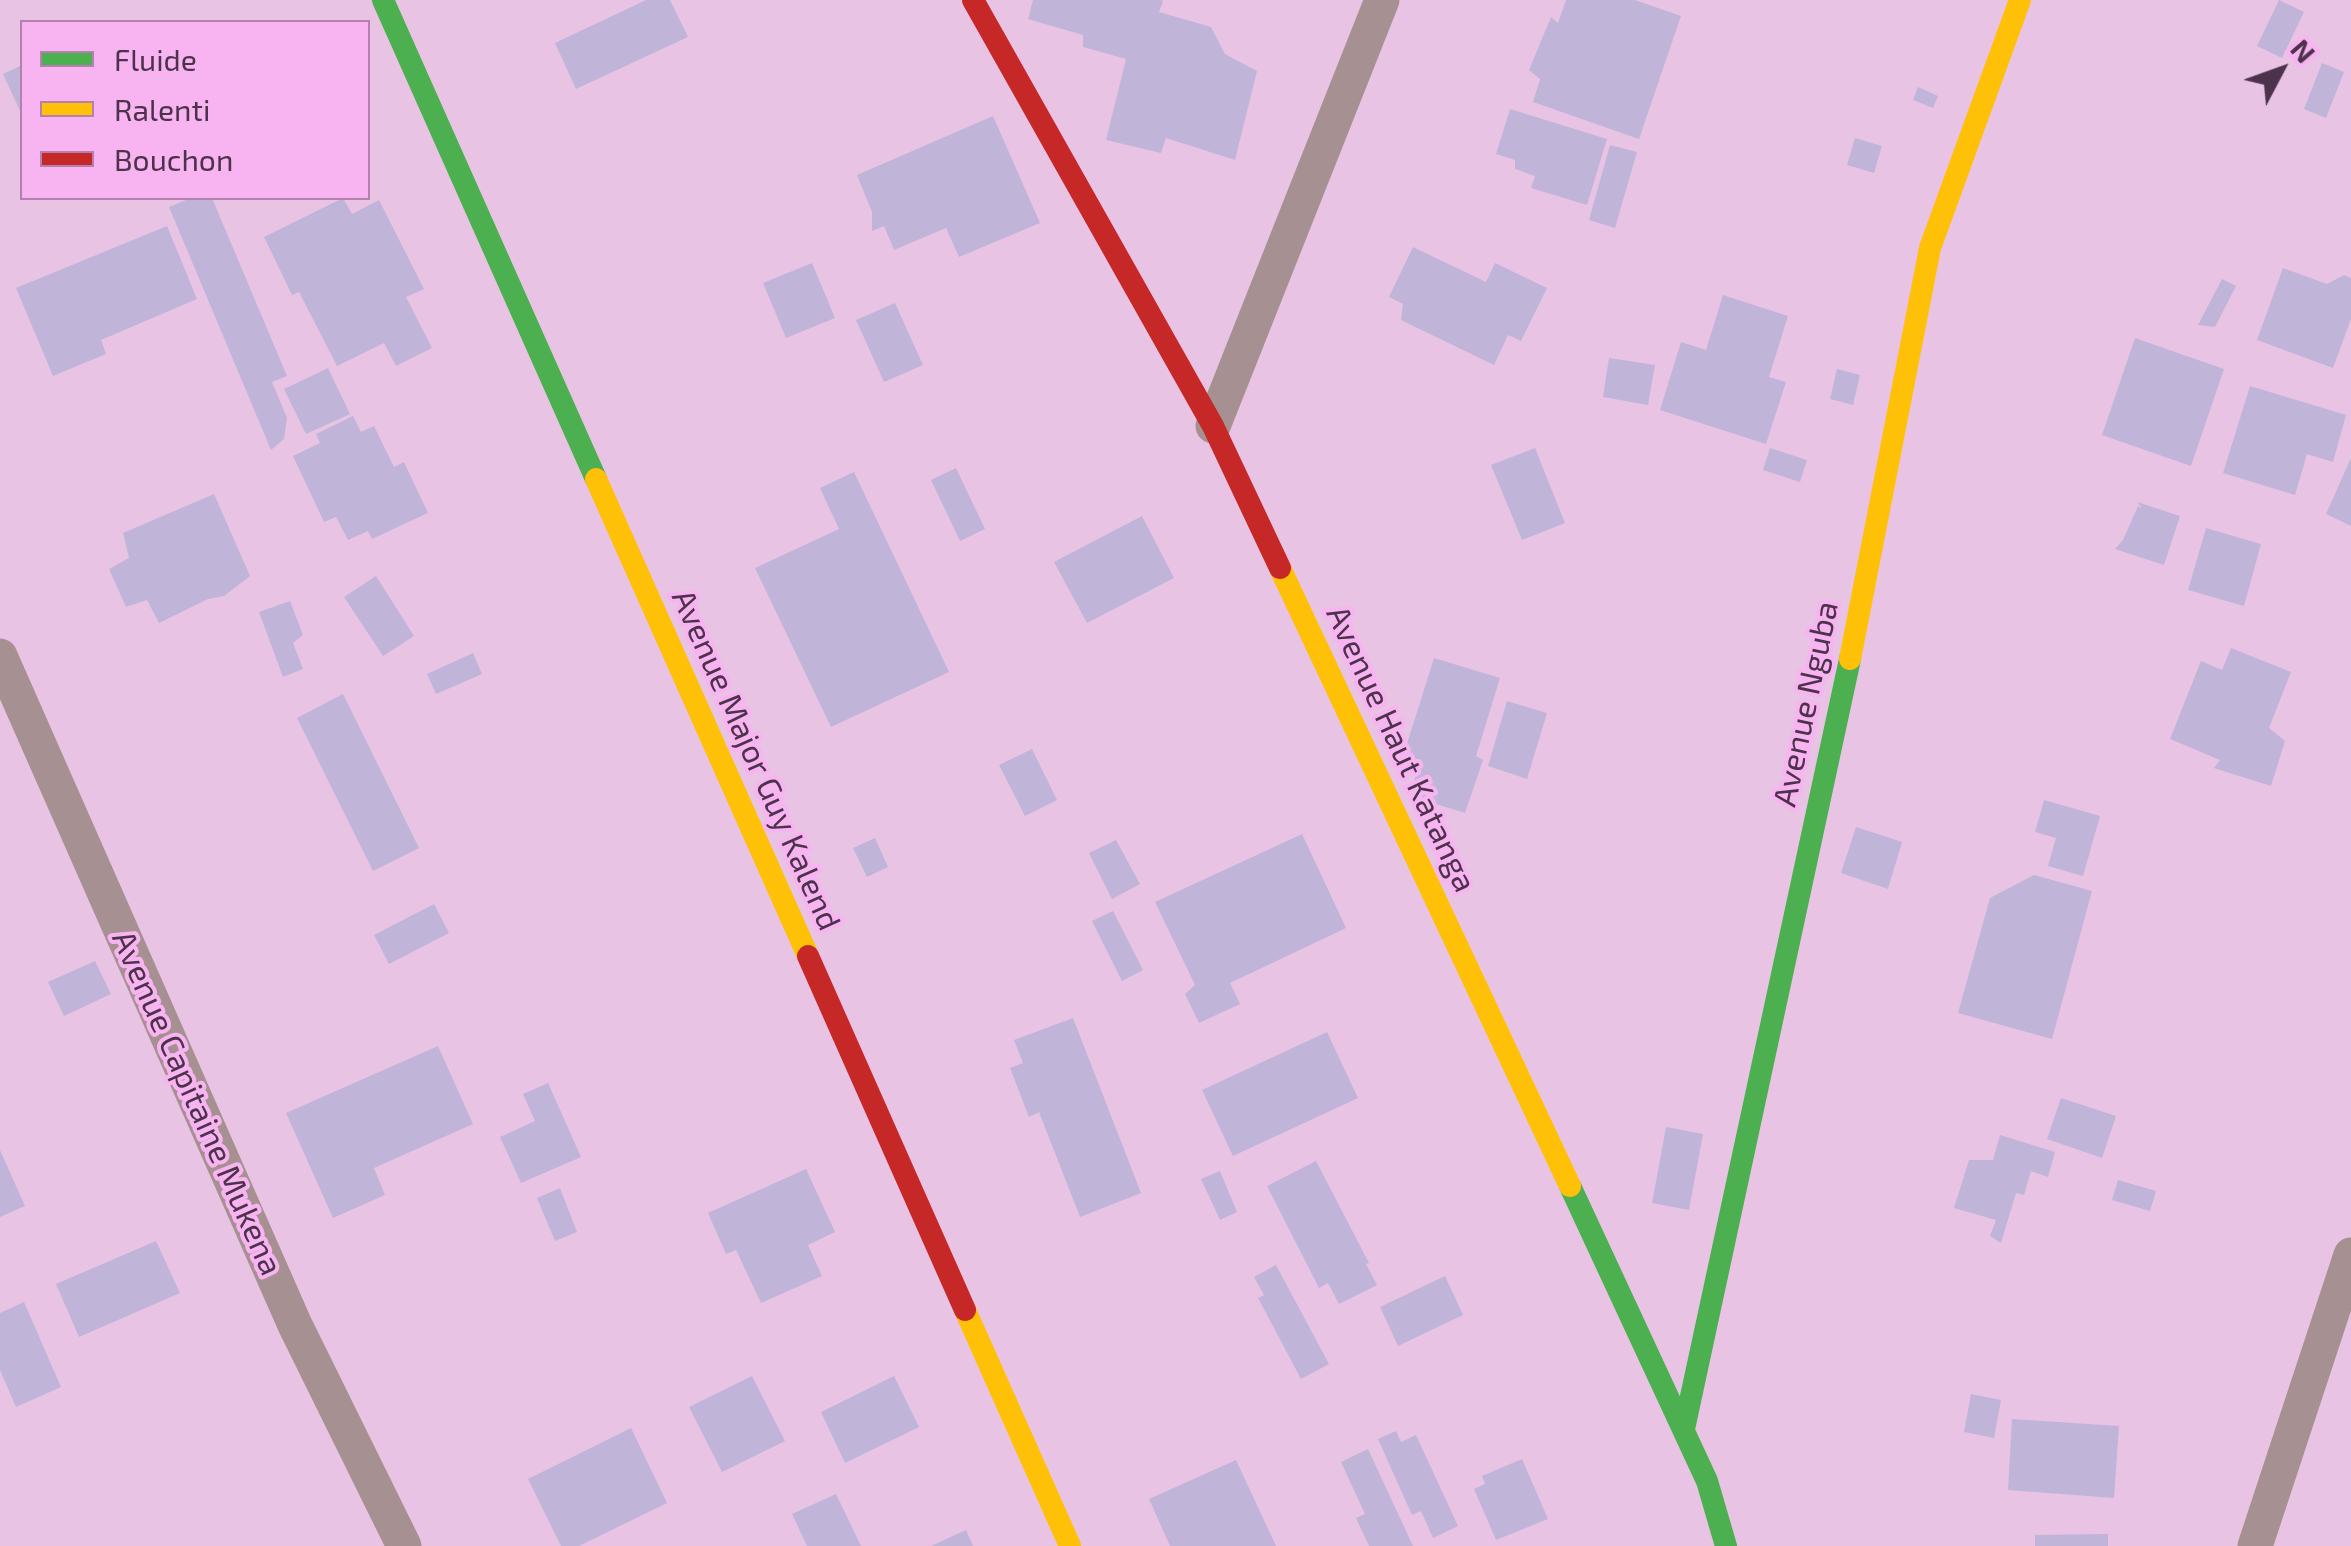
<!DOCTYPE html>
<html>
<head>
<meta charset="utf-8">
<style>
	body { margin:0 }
	#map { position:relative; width:2351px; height:1546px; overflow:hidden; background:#e8c3e4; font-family:"Exo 2",sans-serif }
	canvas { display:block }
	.legend { position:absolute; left:20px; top:20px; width:350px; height:180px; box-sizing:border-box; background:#f7b4f1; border:2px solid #b380af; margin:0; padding:12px 18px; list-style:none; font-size:30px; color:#4d324b }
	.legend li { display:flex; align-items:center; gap:20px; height:50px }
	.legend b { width:50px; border:2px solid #b380af }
	.north { position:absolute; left:2231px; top:20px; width:100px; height:100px; -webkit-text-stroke:8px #f7b4f1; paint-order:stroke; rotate:49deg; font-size:28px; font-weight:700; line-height:40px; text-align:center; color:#4d324b }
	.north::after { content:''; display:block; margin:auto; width:35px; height:45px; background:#4d324b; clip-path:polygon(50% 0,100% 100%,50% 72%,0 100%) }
</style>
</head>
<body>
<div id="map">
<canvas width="2351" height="1546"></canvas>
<ul class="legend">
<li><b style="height:12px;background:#4caf50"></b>Fluide</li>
<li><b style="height:12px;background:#ffc107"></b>Ralenti</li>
<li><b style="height:12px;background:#c62828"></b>Bouchon</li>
</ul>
<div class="north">N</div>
</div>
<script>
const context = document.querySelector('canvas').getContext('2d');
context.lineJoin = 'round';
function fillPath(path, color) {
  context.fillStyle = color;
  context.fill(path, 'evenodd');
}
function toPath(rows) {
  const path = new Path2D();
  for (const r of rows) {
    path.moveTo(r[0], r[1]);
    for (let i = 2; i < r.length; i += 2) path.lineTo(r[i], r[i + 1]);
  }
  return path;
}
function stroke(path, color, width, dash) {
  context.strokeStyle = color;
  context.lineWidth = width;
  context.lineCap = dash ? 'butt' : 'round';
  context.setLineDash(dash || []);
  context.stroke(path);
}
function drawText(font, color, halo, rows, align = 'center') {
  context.font = font + ' "Exo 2",sans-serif';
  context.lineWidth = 8;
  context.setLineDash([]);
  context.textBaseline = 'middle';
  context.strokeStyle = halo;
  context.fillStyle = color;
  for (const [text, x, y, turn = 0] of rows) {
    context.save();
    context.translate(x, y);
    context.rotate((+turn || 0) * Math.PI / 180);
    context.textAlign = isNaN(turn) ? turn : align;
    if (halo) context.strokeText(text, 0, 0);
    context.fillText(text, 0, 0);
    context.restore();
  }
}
const building = toPath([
	[646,0,670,0,688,37,576,89,555,43],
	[1033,0,1161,0,1163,1,1159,12,1211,27,1225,54,1257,71,1235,160,1166,138,1161,153,1106,140,1126,59,1083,47,1083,35,1028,19],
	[1566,0,1635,0,1681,16,1639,139,1533,102,1540,79,1529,70,1551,17,1558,23],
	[2279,0,2304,12,2282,58,2257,46],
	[2322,63,2344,72,2326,118,2304,109],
	[22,65,22,115,3,74],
	[1918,87,1938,96,1933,108,1913,100],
	[1510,109,1607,139,1587,205,1531,188,1535,176,1515,169,1515,160,1496,154],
	[993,116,1040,223,959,257,946,228,894,250,884,226,872,231,872,212,857,175],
	[1855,138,1882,146,1874,173,1847,165],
	[1610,145,1637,152,1615,228,1589,220],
	[191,198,212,198,287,376,272,382,287,418,284,439,271,450,169,207],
	[343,198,352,214,379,200,424,289,406,297,432,348,396,366,384,343,337,366,299,292,292,295,264,237],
	[167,226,197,299,101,340,106,354,53,376,16,288],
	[1413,247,1486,282,1495,263,1547,288,1521,341,1508,335,1494,365,1401,320,1403,304,1389,297],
	[812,263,835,318,786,338,763,283],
	[2283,268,2327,284,2344,275,2351,278,2351,319,2333,368,2257,340],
	[2222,279,2236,286,2215,327,2198,325],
	[1723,295,1788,316,1769,377,1786,382,1766,444,1660,410,1681,342,1706,350],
	[895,303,923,365,884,382,856,320],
	[2135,338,2224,369,2191,466,2102,435],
	[1609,358,1655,365,1648,405,1603,397],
	[328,368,350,414,306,434,284,389],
	[1837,369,1860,375,1853,405,1830,399],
	[2250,386,2346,415,2333,462,2307,454,2295,495,2223,473],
	[353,416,361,432,374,426,394,467,404,462,428,513,372,539,368,531,348,540,336,517,324,522,293,456,320,443,316,434],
	[1535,448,1565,523,1522,540,1491,465],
	[1770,448,1807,460,1800,482,1763,470],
	[2351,458,2351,526,2326,514],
	[956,468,985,529,960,541,931,480],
	[854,472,949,672,831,727,755,568,839,529,820,488],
	[214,494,250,576,224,596,208,599,159,623,147,600,126,607,109,569,129,558,123,533],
	[2137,502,2180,516,2164,565,2115,549,2123,540,2138,506,2142,508],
	[1142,516,1174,578,1087,623,1054,562],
	[2206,528,2261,544,2244,606,2188,590],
	[376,576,414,636,383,656,344,597],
	[290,601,303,635,293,643,303,669,283,677,259,612],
	[2231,648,2291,672,2269,728,2285,741,2271,786,2214,768,2220,760,2170,739,2201,661,2222,670],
	[473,653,482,674,436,694,427,674],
	[1434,658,1500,678,1476,756,1483,760,1465,813,1410,796,1417,771,1400,766],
	[343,694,419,848,373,871,297,718],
	[1507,701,1547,713,1527,779,1488,766],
	[1032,749,1057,800,1025,816,999,765],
	[2044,800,2100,816,2083,876,2048,866,2056,838,2035,832],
	[1856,827,1902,842,1888,889,1841,873],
	[1302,834,1346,928,1230,983,1240,1004,1199,1023,1185,994,1195,985,1155,902],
	[875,838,888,867,867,877,853,848],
	[1116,840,1140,884,1112,899,1089,853],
	[2034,875,2092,891,2052,1039,1958,1013,1990,898],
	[434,904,449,933,389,964,374,935],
	[1113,911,1143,970,1122,981,1092,921],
	[95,961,111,994,64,1016,48,982],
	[1073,1018,1141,1193,1080,1217,1039,1112,1029,1117,1010,1068,1023,1063,1014,1040],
	[1327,1032,1358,1098,1233,1156,1202,1090],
	[438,1046,473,1124,374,1168,385,1195,333,1218,286,1113],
	[548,1083,581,1157,521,1183,500,1137,535,1121,523,1094],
	[2061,1098,2116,1116,2102,1158,2047,1139],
	[1666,1127,1703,1134,1689,1210,1652,1203],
	[2000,1135,2055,1152,2048,1177,2031,1171,2024,1195,2016,1193,2001,1243,1990,1236,1996,1220,1954,1208,1969,1160,1993,1160],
	[0,1150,25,1206,0,1217],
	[1316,1161,1369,1263,1366,1264,1377,1285,1339,1304,1328,1283,1319,1288,1267,1186],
	[806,1169,835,1232,808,1245,822,1276,761,1303,736,1250,726,1254,708,1213],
	[1220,1171,1237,1212,1220,1220,1201,1179],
	[2118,1180,2156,1191,2150,1211,2112,1200],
	[560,1188,577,1232,555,1241,537,1198],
	[156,1241,180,1293,79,1337,56,1284],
	[1276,1265,1329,1364,1301,1379,1258,1298,1264,1295,1254,1277],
	[1445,1276,1463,1315,1398,1346,1380,1307],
	[24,1302,61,1387,16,1407,0,1370,0,1313],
	[752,1376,785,1441,722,1472,689,1407],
	[894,1376,919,1427,845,1463,821,1412],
	[1971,1394,2001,1400,1994,1438,1964,1432],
	[2012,1419,2119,1426,2114,1498,2008,1490],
	[631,1428,667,1503,579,1546,561,1546,528,1479],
	[1396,1431,1401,1442,1416,1435,1458,1526,1433,1538,1421,1511,1412,1515,1378,1439],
	[1368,1449,1413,1546,1369,1546,1356,1518,1365,1514,1341,1462],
	[1522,1459,1548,1519,1496,1540,1474,1489,1485,1484,1482,1476],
	[1236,1460,1276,1546,1170,1546,1149,1499],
	[836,1494,861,1546,807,1546,792,1514],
	[966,1530,973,1546,931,1546],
	[2108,1534,2108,1546,2035,1546,2035,1535]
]);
const street = toPath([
	[1213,426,1382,0],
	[0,656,295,1325,404,1546],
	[2255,1546,2351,1255]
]);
const fast = toPath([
	[383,0,596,479],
	[1570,1186,1707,1481,1726,1546],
	[1684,1429,1850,659]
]);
const slow = toPath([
	[596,479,808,956],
	[1280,568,1570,1186],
	[1850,659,1930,248,2020,0],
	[965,1310,1070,1546]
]);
const jam = toPath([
	[973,0,1213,426,1280,568],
	[808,956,965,1310]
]);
const streetNames = [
	["Avenue Nguba",1806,704,-78],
	["Avenue Haut Katanga",1401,749,65],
	["Avenue Major Guy Kalend",756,760,66],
	["Avenue Capitaine Mukena",197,1103,66]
];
fillPath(building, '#c0b5d9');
stroke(street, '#a79091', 35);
stroke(fast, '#4caf50', 22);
stroke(slow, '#ffc107', 22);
stroke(jam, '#c62828', 22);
drawText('32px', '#4d324b', '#f7b4f1', streetNames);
</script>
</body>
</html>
